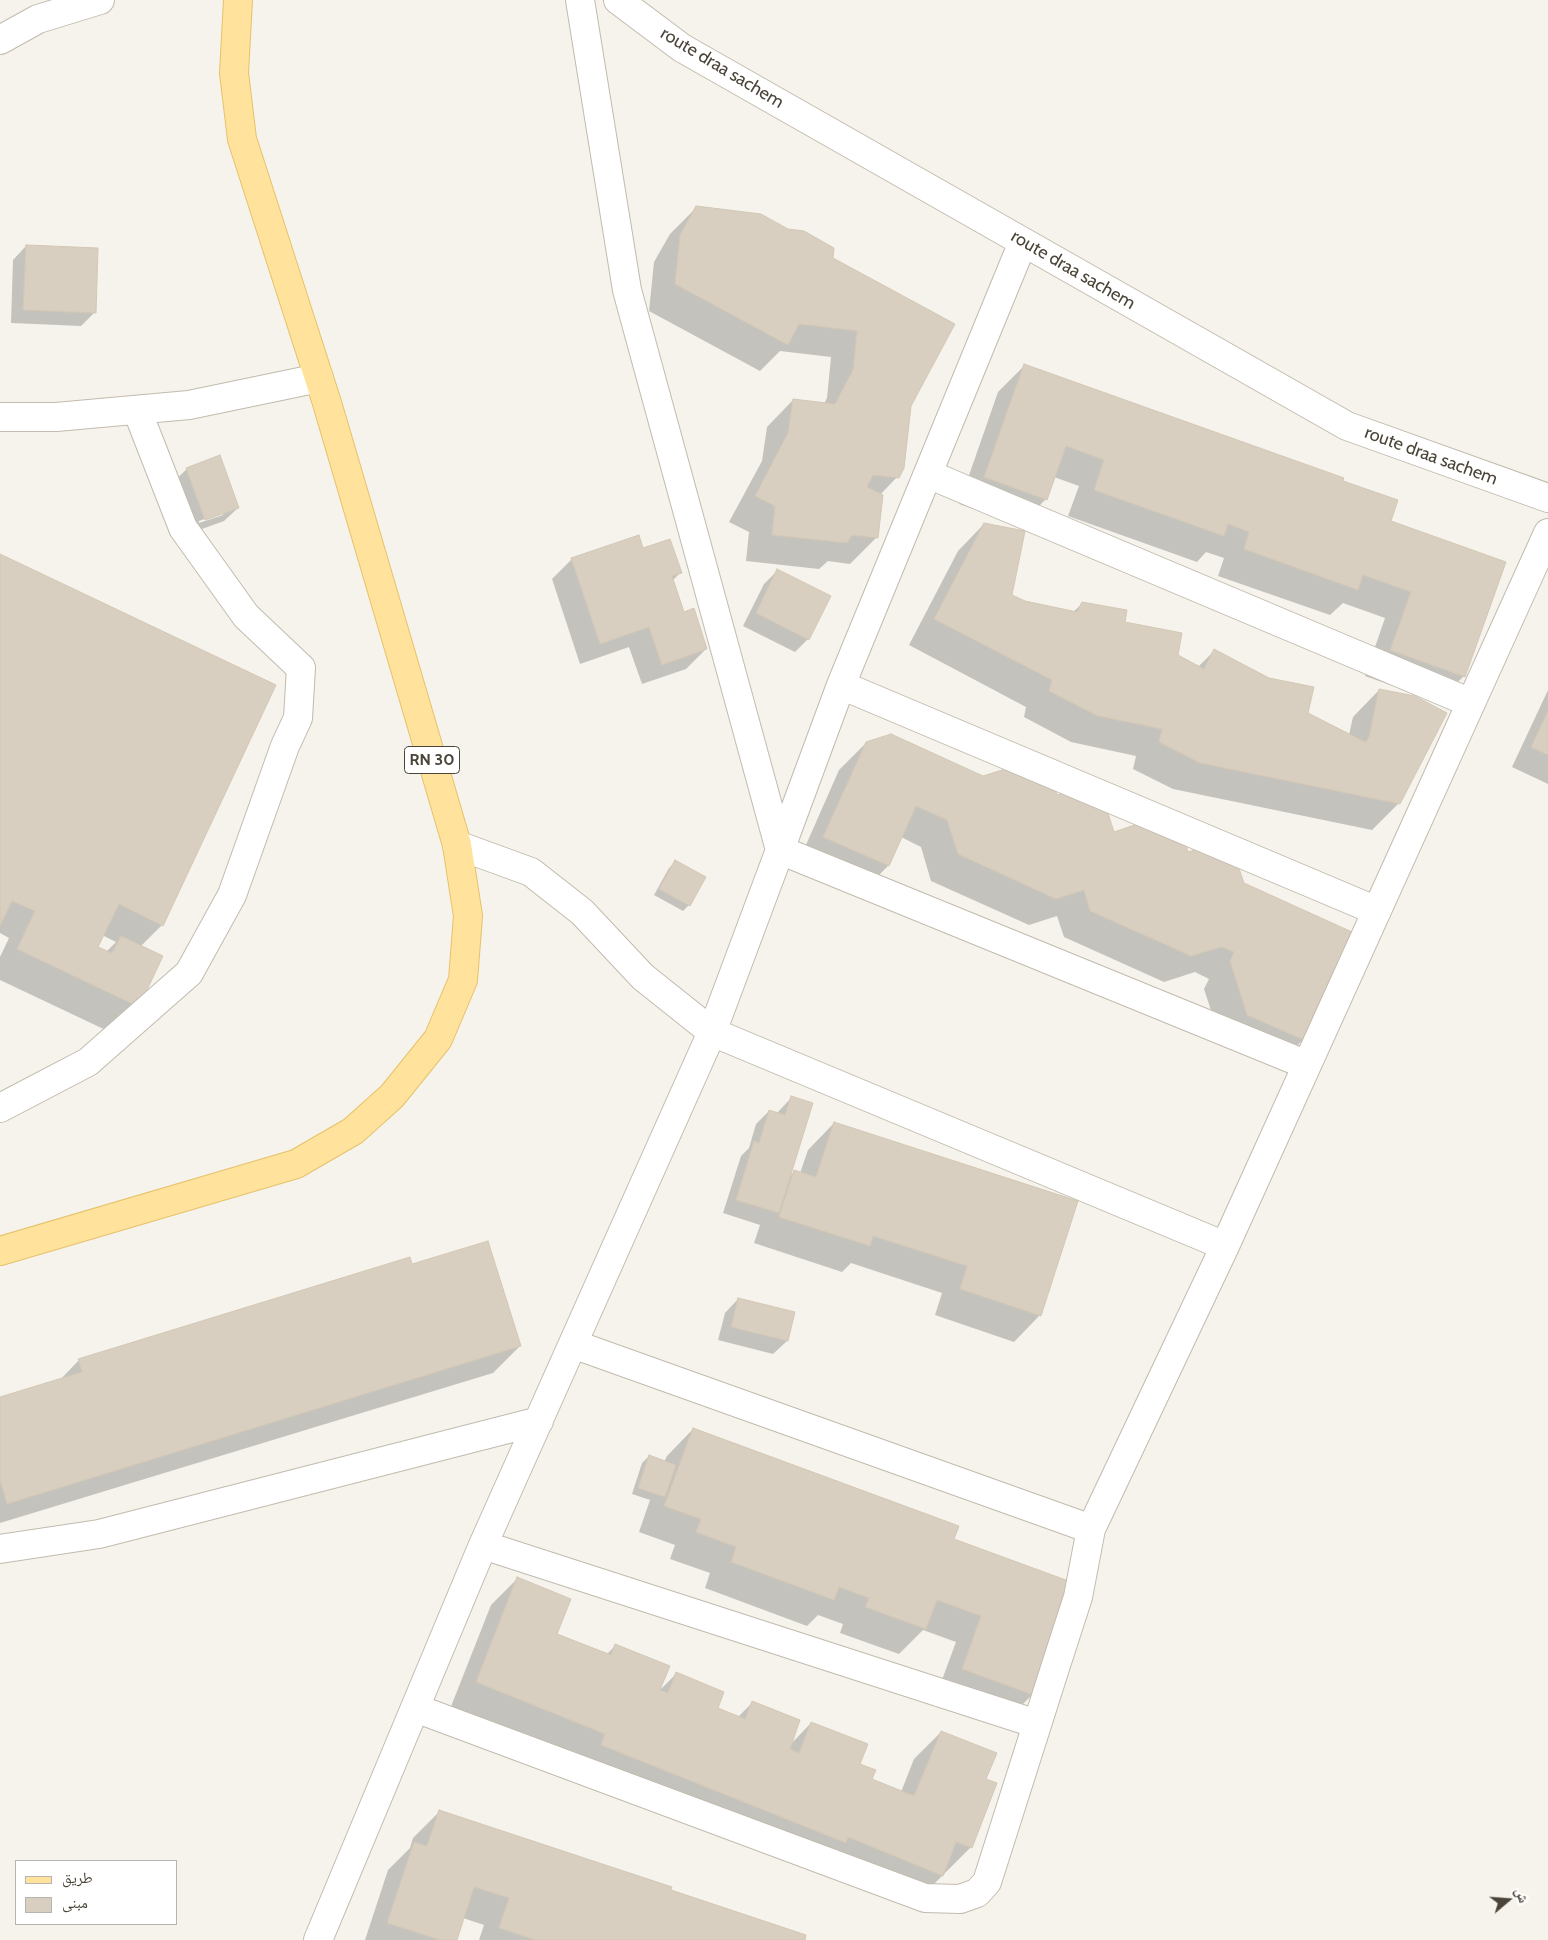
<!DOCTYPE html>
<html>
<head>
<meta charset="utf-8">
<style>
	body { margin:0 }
	#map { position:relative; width:1548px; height:1940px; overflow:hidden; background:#f6f3ec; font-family:Cabin,"Noto Naskh Arabic",sans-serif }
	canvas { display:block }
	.legend { position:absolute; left:15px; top:1860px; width:162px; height:65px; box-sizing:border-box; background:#fff; border:1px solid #b7b4b0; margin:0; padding:6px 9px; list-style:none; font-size:15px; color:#4b4439 }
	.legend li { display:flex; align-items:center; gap:10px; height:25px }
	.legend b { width:25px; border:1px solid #b7b4b0 }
	.north { position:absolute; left:1483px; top:1875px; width:50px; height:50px; -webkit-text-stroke:4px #fff; paint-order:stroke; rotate:72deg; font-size:14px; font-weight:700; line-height:20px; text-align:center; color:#4b4439 }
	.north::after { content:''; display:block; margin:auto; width:18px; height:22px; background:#4b4439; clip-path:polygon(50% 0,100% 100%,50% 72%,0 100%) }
</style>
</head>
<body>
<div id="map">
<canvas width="1548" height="1940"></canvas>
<ul class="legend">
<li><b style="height:6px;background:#ffe39c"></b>طريق</li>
<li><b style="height:14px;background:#d8cfc1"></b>مبنى</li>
</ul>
<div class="north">ش</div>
</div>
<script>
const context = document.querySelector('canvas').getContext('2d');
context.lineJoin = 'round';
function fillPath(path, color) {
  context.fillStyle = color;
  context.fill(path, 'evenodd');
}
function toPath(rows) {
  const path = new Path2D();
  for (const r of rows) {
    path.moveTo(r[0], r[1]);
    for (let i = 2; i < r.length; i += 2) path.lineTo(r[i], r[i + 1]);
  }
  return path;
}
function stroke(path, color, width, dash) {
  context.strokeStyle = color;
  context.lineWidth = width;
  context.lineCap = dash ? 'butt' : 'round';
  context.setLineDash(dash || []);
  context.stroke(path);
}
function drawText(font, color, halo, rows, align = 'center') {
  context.font = font + ' Cabin,sans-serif';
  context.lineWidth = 4;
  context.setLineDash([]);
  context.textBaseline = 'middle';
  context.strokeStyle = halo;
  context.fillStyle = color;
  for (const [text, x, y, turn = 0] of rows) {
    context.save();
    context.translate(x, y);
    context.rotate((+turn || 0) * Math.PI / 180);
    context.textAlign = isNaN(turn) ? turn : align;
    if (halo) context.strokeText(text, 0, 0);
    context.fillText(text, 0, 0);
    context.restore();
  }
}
const shadow = toPath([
	[696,208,831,259,909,406,897,477,880,495,877,537,850,564,828,561,819,569,746,561,749,532,729,522,762,461,767,427,793,400,824,404,827,398,831,357,780,351,760,371,649,311,654,262,670,234],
	[26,246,95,312,81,326,11,323,13,260],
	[1024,366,1342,482,1389,522,1464,676,1438,702,1365,676,1385,618,1343,603,1330,615,1218,576,1224,558,1206,552,1197,562,1068,516,1079,486,1054,477,1046,499,1020,525,959,504,998,392],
	[187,469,238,508,224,521,191,533,173,482],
	[223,512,223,515,199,523,199,521],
	[984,524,1011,596,1024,603,1073,612,1083,603,1123,623,1198,667,1214,651,1307,714,1349,735,1353,717,1379,690,1399,803,1372,830,1173,789,1133,769,1136,756,1071,742,1024,717,1026,707,909,645,958,551],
	[642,549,681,572,672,581,683,614,706,649,686,669,642,684,629,647,580,664,552,579,572,559],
	[0,555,162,925,140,947,138,1007,112,1033,0,980,0,957,9,938,0,933],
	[102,935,116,942,106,952,96,947],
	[777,571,808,639,795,652,743,626,764,584],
	[1548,690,1548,784,1512,767],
	[866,743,1056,797,1113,833,1187,854,1243,884,1351,933,1303,1040,1276,1066,1221,1041,1204,989,1209,979,1195,972,1164,982,1064,937,1057,916,1029,925,931,881,921,847,901,837,888,866,862,892,798,863,839,770],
	[675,862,689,905,683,911,654,895,669,868],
	[792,1097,789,1177,795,1171,800,1173,808,1150,834,1123,1040,1315,1014,1342,935,1315,942,1293,851,1263,842,1272,754,1243,760,1225,723,1213,741,1156,749,1148,756,1124,769,1111,777,1113],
	[412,1265,520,1346,493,1373,0,1523,0,1399,59,1381,79,1360],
	[738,1299,787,1341,773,1354,718,1340,725,1313],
	[693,1429,953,1540,1032,1695,1006,1721,936,1696,956,1642,923,1630,899,1654,840,1633,843,1624,818,1615,807,1626,705,1588,710,1573,670,1559,675,1545,639,1532,650,1500,632,1494,642,1463,649,1456,664,1462,667,1456],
	[518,1578,556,1634,606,1655,615,1646,659,1691,676,1674,716,1708,738,1717,753,1702,790,1745,811,1723,858,1764,871,1780,901,1792,914,1759,941,1732,985,1779,971,1847,916,1902,450,1709,491,1605],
	[439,1812,669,1891,803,1940,479,1940,484,1925,463,1918,456,1940,365,1940,388,1870,410,1848,413,1838]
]);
const building = toPath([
	[696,206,761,214,788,229,804,231,834,248,833,258,955,324,911,406,904,468,899,478,873,475,867,487,883,495,878,538,852,535,847,543,772,535,775,506,755,496,788,433,793,399,835,404,853,370,857,331,799,324,788,345,675,284,680,235,696,206],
	[26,245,98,248,96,313,23,310,26,245],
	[1024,364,1344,478,1343,481,1398,500,1391,521,1506,562,1465,677,1390,650,1411,592,1363,575,1358,590,1244,549,1249,532,1228,524,1224,536,1094,490,1104,460,1066,446,1047,500,984,477,1024,364],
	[220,455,239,508,205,520,186,468,220,455],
	[984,523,1025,531,1012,595,1025,601,1077,612,1082,602,1127,610,1125,622,1182,633,1178,655,1204,669,1214,649,1269,678,1314,687,1308,713,1363,741,1366,742,1369,737,1379,689,1415,696,1447,713,1400,804,1200,763,1159,742,1162,729,1098,716,1049,691,1052,680,934,619,984,523],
	[639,535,643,548,670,539,682,573,672,576,684,612,694,608,707,649,662,665,649,627,600,644,571,558,639,535],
	[0,554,276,685,163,926,119,904,98,947,112,953,121,936,163,956,139,1007,17,949,35,911,12,901,0,926,0,554],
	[777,569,831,596,809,640,756,613,777,569],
	[1548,711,1548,755,1531,747,1548,711],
	[891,734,983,776,1015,766,1053,783,1057,795,1071,790,1106,807,1114,832,1143,822,1185,841,1188,852,1203,847,1237,863,1244,883,1352,932,1304,1040,1247,1015,1230,961,1234,952,1222,947,1191,956,1090,911,1084,890,1056,899,958,854,947,820,916,806,889,866,823,837,866,742,891,734],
	[675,860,706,877,690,906,659,889,675,860],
	[791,1096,813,1103,779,1213,736,1200,754,1141,759,1143,769,1110,785,1115,791,1096],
	[834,1122,1078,1201,1041,1316,960,1289,967,1266,873,1236,870,1246,779,1217,794,1170,816,1177,834,1122],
	[488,1241,521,1346,7,1504,0,1480,0,1397,82,1372,78,1359,410,1257,412,1264,488,1241],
	[738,1298,795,1312,788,1341,731,1327,738,1298],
	[693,1428,959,1526,954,1539,1074,1583,1033,1695,962,1669,981,1616,937,1600,926,1629,865,1607,869,1598,839,1587,834,1600,731,1562,736,1547,696,1532,701,1519,664,1506,693,1428],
	[649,1455,676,1465,665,1497,638,1488,649,1455],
	[517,1577,571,1599,557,1634,611,1655,615,1644,670,1666,660,1690,668,1693,676,1672,724,1692,718,1708,745,1719,752,1701,800,1720,790,1749,799,1753,811,1722,868,1744,860,1764,876,1770,872,1779,914,1796,941,1731,997,1753,986,1779,997,1783,972,1848,956,1842,943,1876,848,1837,846,1843,601,1745,605,1734,476,1682,517,1577],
	[439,1810,672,1887,671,1890,806,1935,805,1940,535,1940,499,1928,509,1898,474,1887,457,1940,440,1940,387,1923,414,1842,427,1846,439,1810]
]);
const minor = toPath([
	[580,0,627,290,780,850,841,685,1023,242],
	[618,0,682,48,1347,426,1548,498],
	[0,40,38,19,100,0],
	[0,417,56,417,189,405,319,378],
	[928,474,1471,703],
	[841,685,1377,911],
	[457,845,531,872,582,912,643,977,712,1032,1225,1246,1548,533],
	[0,1108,88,1062,189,973,232,895,285,746,298,718,301,668,246,616,183,528,137,410],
	[573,1344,1091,1529],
	[483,1545,1037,1724],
	[0,1549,99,1534,539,1421],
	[415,1708,925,1898,960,1899,977,1893,987,1882,1056,1665,1078,1597,1091,1529,1225,1246],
	[318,1940,483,1545,712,1032,780,850,1307,1065]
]);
const major = toPath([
	[0,1251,296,1164,353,1131,392,1096,438,1039,463,980,468,916,457,845,327,403,242,139,234,73,238,0]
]);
const shields = [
	[432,760,55]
];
const shieldNames = [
	["RN 30",432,760]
];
const streetNames = [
	["route draa sachem",722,68,31],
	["route draa sachem",1073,270,30],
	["route draa sachem",1431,456,20]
];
fillPath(shadow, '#0003');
fillPath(building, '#d8cfc1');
stroke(building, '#d3c7b4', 1);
stroke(minor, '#c2bbae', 30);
stroke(major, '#e6c16a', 30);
stroke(minor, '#fff', 28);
stroke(major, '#ffe39c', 28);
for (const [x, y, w] of shields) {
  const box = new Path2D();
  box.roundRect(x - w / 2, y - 13.5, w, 27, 4);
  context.fillStyle = '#fff';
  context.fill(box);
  stroke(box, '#4b4439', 1);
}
drawText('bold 16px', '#4b4439', null, shieldNames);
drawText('18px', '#4b4439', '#fff', streetNames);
</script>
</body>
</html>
